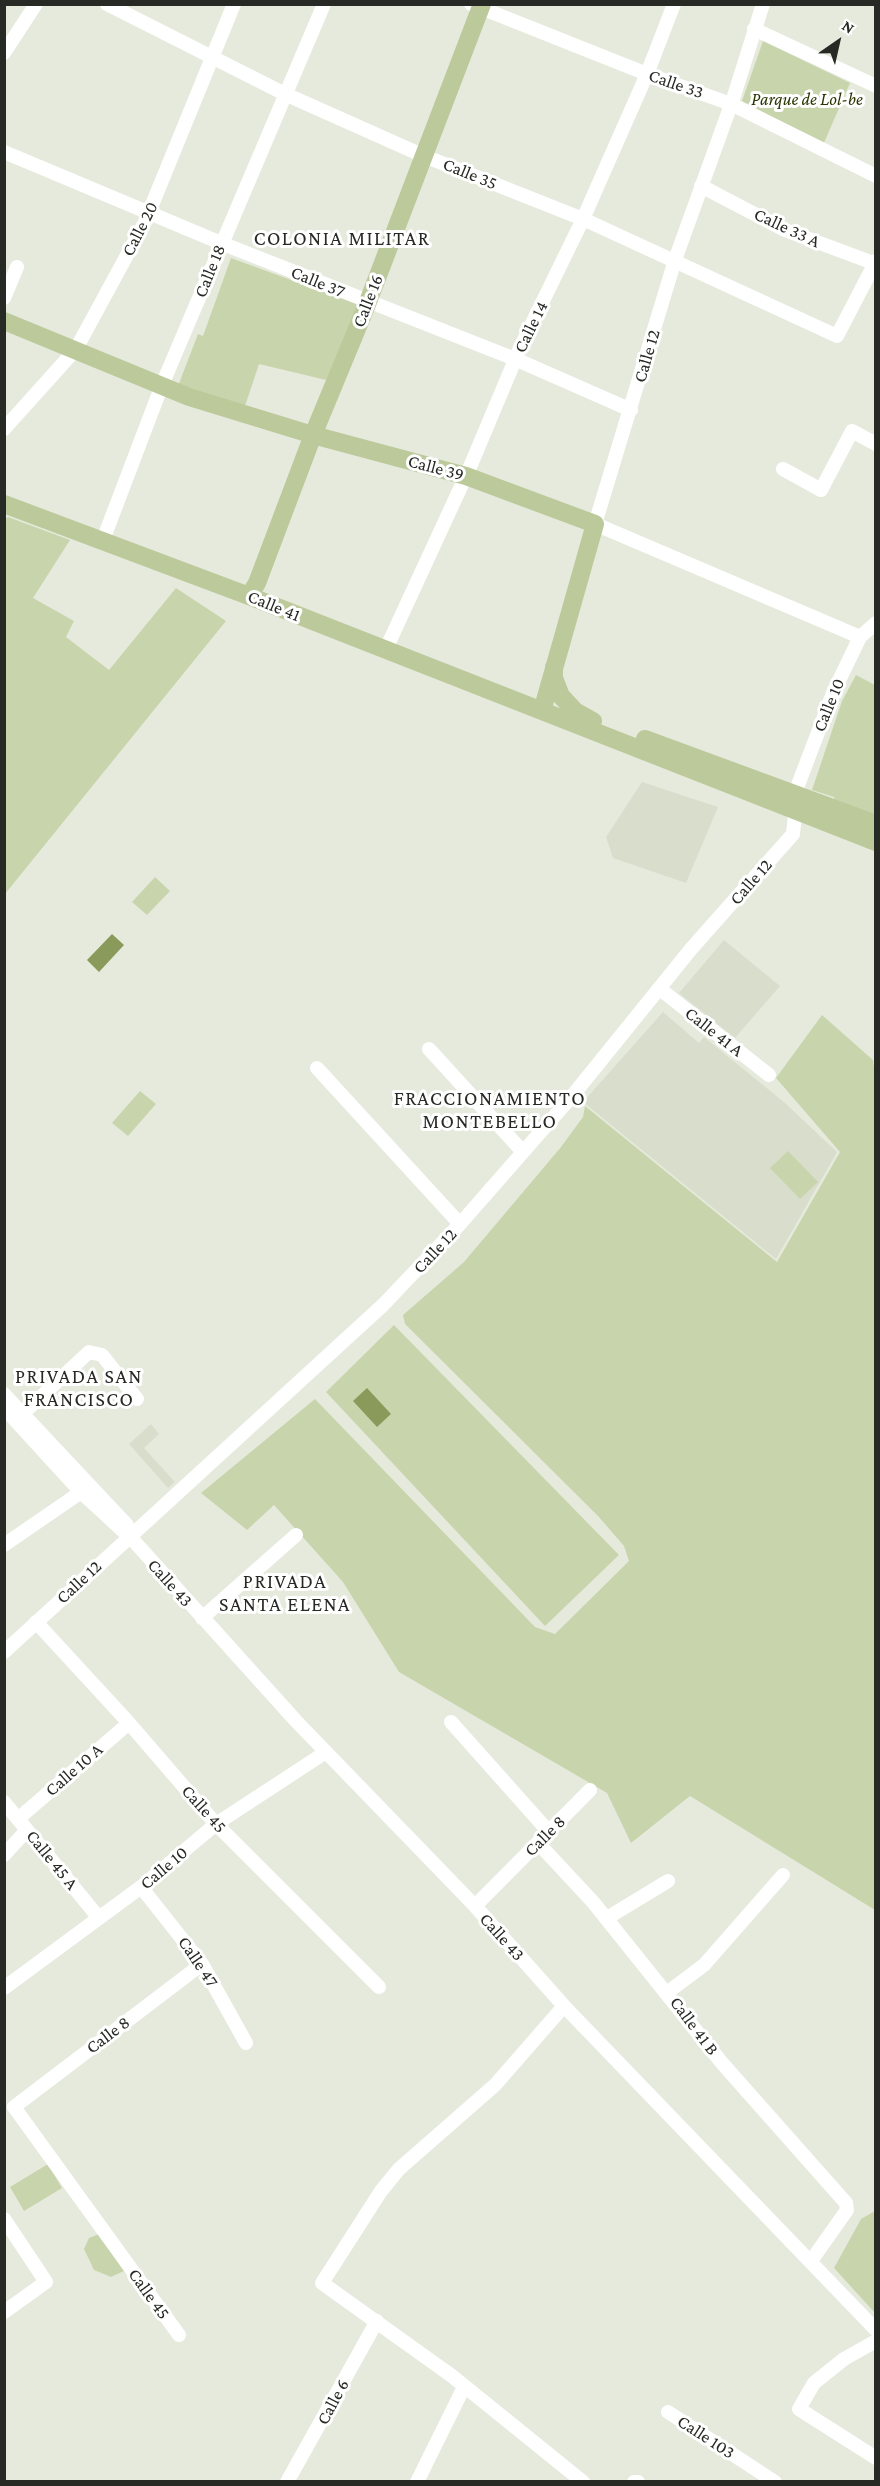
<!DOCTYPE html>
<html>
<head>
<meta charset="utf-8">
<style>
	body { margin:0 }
	#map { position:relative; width:880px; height:2486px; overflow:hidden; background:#e6eadd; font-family:"Crimson Pro",serif }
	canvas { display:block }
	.frame { position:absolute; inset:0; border:6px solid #272924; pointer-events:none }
	.north { position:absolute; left:808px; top:12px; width:60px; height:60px; -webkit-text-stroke:4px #fff; paint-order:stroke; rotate:34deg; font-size:16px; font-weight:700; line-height:24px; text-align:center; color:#272924 }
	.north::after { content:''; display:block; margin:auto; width:21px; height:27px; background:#272924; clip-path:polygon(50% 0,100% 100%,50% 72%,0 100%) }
</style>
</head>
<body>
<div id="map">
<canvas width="880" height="2486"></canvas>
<div class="frame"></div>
<div class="north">N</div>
</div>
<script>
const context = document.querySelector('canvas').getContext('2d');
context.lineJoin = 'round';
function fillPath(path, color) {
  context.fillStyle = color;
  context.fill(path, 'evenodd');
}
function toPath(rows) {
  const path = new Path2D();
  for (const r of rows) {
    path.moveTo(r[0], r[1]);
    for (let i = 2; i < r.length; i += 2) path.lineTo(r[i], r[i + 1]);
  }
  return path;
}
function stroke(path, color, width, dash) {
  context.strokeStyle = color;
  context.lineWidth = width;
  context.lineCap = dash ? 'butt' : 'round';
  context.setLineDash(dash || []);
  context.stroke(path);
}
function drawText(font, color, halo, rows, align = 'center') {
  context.font = font + ' "Crimson Pro",serif';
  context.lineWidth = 6;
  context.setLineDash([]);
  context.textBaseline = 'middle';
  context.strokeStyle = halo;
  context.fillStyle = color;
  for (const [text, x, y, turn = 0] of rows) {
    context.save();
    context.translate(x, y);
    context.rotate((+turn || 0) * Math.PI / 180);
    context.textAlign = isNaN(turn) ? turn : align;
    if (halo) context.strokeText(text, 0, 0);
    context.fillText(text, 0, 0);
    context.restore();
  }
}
const built = toPath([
	[642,782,718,807,686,883,613,858,606,837],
	[724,940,780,986,735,1038,679,993],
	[663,1012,699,1043,704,1037,785,1103,837,1152,776,1259,583,1102],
	[151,1424,159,1434,144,1448,175,1482,168,1488,129,1444]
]);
const green = toPath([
	[763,41,850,83,823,145,742,101],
	[231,258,362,306,326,380,259,364,244,409,178,386,198,334,203,336],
	[8,517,70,540,33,598,74,621,66,637,109,670,176,588,226,621,5,894,4,520],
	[856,675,875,685,875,818,835,804,834,797,812,790,842,701],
	[155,877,170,891,147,915,132,902],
	[822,1015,873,1060,876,1081,875,1910,690,1796,631,1843,607,1793,399,1672,343,1582,274,1505,247,1530,201,1493,315,1399,535,1627,555,1634,629,1561,624,1546,598,1516,405,1324,403,1315,464,1262,561,1147,583,1117,585,1106,777,1262,840,1152,776,1078],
	[140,1091,156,1104,128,1136,112,1123],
	[788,1151,818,1182,800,1199,770,1168],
	[394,1325,619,1555,545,1626,326,1392],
	[48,2164,62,2188,24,2211,10,2187],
	[875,2211,875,2313,834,2268,861,2219],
	[99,2234,124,2271,111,2277,94,2270,84,2249,89,2238]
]);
const water = toPath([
	[112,934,124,945,99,972,87,960],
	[367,1388,391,1414,377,1427,353,1401]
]);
const minor = toPath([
	[107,4,285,94,424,156,583,219,837,336,876,261],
	[471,4,647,74,731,104,876,176],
	[763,4,733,99,675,260,595,524,860,637],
	[754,29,876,86],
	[4,53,36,4],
	[4,152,221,243,515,359,631,410],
	[701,186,785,230,876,264],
	[4,298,17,267],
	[4,429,76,349,145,222,234,4],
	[783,469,821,490,852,431,876,444],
	[103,540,162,385,324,4],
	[386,649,470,467,520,348,583,219,647,74,674,4],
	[660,989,769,1075],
	[429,1049,523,1152],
	[317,1068,460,1224],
	[4,1394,127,1525],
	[4,1408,80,1491,133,1540,296,1721,475,1906,564,2006,876,2330],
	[17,1419,89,1352,102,1355,137,1399],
	[4,1545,87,1488],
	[202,1618,296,1535],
	[36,1622,129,1723,216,1824,379,1987],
	[4,1652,383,1305,460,1224,573,1095,691,949,793,834,798,785,833,693,860,637,876,623],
	[451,1722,549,1832],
	[4,1802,99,1918],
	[19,1818,129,1723],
	[538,1843,593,1902,722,2063,846,2203,847,2210,811,2261],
	[4,1855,27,1830],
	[141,1887,202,1964,246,2043],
	[475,1906,590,1790],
	[607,1918,668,1881],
	[4,1988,141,1887,216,1824,326,1752],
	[668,1992,704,1965,783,1875],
	[564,2006,495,2085,399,2169,381,2191,322,2283,452,2376,583,2482],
	[4,2219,46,2282,4,2312],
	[179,2335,14,2107,202,1964],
	[876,2341,844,2359,814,2383,799,2409,876,2458],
	[668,2412,775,2482],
	[287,2482,377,2321],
	[417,2482,464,2387],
	[634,2482,638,2482]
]);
const major = toPath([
	[4,321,189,397,313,435,466,476,595,524,542,711],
	[4,504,249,596,876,842],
	[249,596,257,583,313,435,366,307,482,4],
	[554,667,554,678,561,696,575,711,593,721],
	[645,739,876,824]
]);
const streetNames = [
	["Calle 33",676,84,19],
	["Calle 35",470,174,22],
	["Calle 33 A",787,228,25],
	["Calle 20",140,229,-63],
	["Calle 18",210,271,-68],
	["Calle 37",318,282,22],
	["Calle 16",368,301,-69],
	["Calle 14",531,327,-64],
	["Calle 12",647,356,-74],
	["Calle 39",436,468,15],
	["Calle 41",274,606,22],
	["Calle 10",829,705,-68],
	["Calle 12",751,882,-49],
	["Calle 41 A",714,1032,38],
	["Calle 12",435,1251,-47],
	["Calle 12",79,1582,-43],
	["Calle 43",170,1583,48],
	["Calle 10 A",74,1770,-41],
	["Calle 45",204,1809,48],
	["Calle 8",545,1836,-45],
	["Calle 45 A",52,1860,51],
	["Calle 10",164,1868,-40],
	["Calle 43",502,1937,48],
	["Calle 47",198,1962,56],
	["Calle 41 B",694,2026,53],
	["Calle 8",108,2035,-37],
	["Calle 45",149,2294,54],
	["Calle 6",333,2402,-62],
	["Calle 103",706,2437,33]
];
const parkNames = [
	["Parque de Lol-be",807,99]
];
const neighbourhoodNames = [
	["COLONIA MILITAR",342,239],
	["FRACCIONAMIENTO",490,1099],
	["MONTEBELLO",490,1122],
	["PRIVADA SAN",79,1377],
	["FRANCISCO",79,1400],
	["PRIVADA",285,1582],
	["SANTA ELENA",285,1605]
];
fillPath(built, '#d8decb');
fillPath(green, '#c8d5ac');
fillPath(water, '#899a5a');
stroke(minor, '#fff', 14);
stroke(major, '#bcc99b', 18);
drawText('18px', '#272924', '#fff', streetNames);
drawText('italic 18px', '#2b3603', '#fff', parkNames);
context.letterSpacing = '1.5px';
drawText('20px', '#272924', '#fff', neighbourhoodNames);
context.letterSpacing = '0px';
</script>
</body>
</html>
